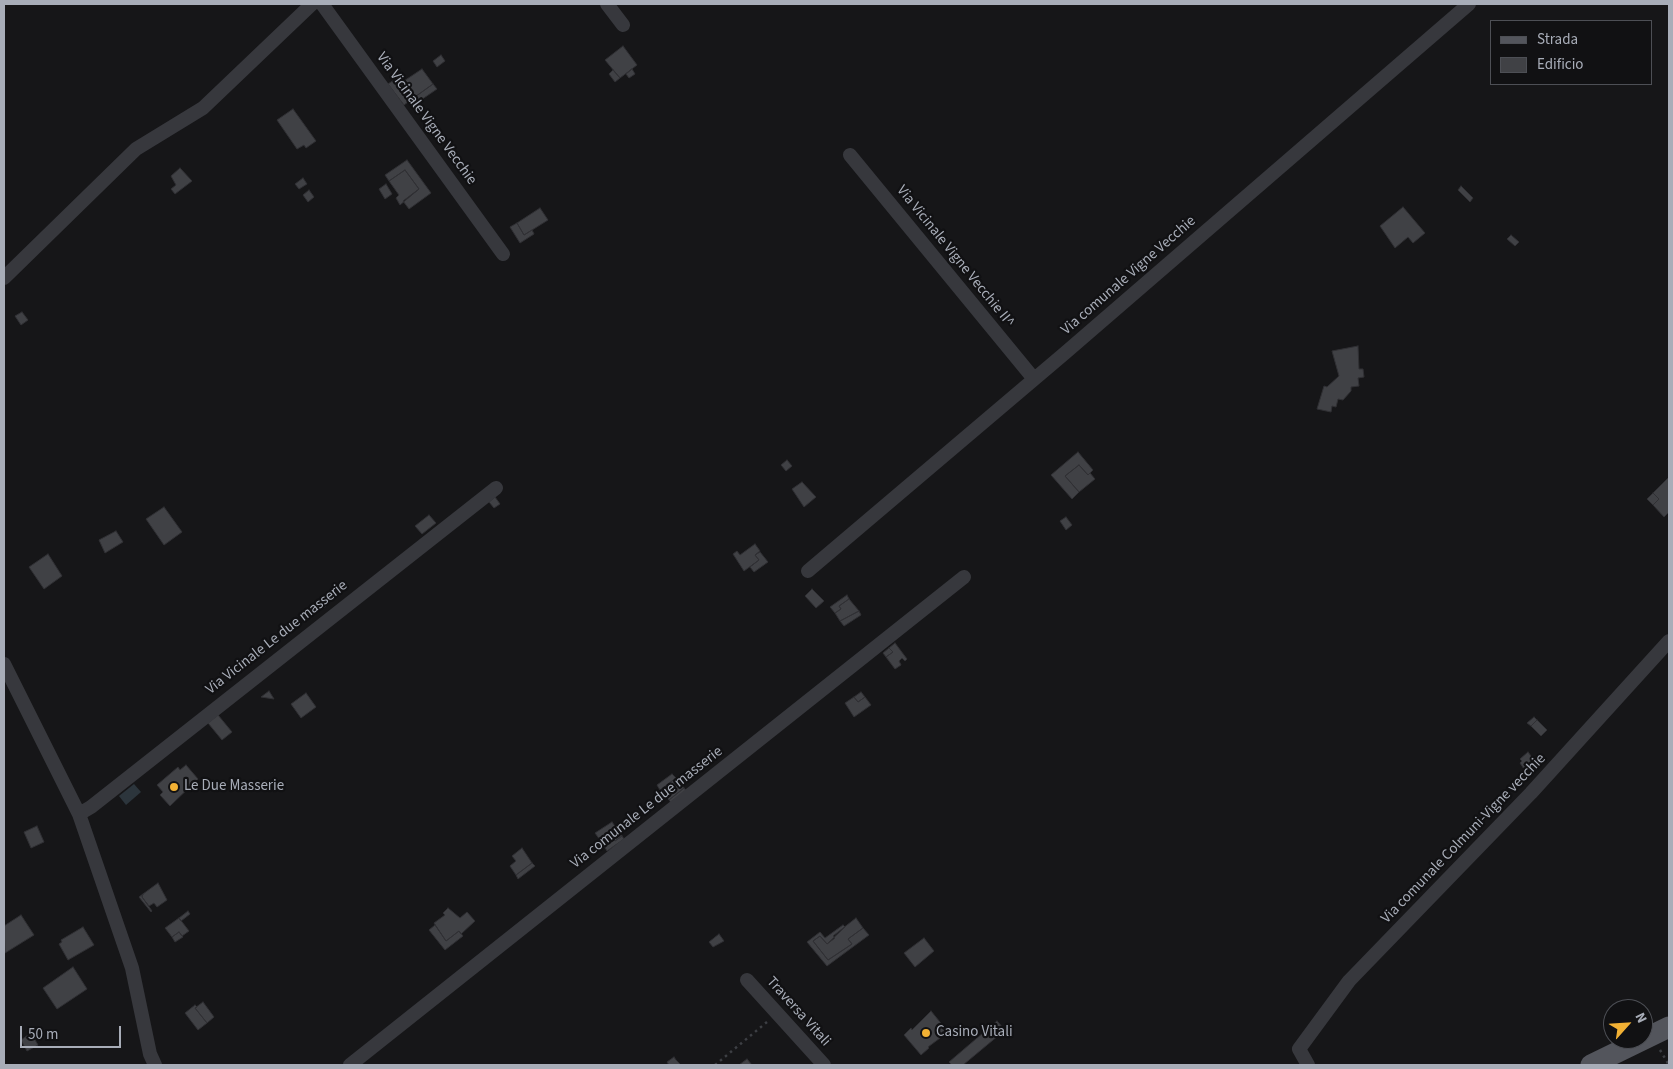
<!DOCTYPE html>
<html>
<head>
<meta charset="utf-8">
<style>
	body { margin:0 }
	#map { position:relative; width:1673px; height:1069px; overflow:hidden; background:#161618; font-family:"Source Sans 3",sans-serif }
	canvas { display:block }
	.frame { position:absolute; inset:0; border:5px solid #a8adb8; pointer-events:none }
	.legend { position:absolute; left:1490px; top:20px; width:162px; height:65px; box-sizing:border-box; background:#111113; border:1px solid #4d4f55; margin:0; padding:6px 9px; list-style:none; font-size:15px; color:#a8adb8 }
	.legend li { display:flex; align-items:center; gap:10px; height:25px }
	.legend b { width:25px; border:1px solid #4d4f55 }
	.north { position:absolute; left:1603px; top:999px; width:50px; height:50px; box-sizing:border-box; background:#111113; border:1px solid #4d4f55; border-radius:50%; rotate:64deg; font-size:14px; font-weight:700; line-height:20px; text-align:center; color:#a8adb8 }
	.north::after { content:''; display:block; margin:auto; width:18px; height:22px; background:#f2b134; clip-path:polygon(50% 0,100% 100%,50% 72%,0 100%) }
	.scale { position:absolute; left:20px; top:1026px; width:101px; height:22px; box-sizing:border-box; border:2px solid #a8adb8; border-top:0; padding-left:6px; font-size:15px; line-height:18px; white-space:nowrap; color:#a8adb8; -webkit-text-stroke:4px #111113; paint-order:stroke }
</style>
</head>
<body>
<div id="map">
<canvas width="1673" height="1069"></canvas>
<div class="frame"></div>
<ul class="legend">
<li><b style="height:6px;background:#53555c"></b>Strada</li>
<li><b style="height:14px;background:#404145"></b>Edificio</li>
</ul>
<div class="north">N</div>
<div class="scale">50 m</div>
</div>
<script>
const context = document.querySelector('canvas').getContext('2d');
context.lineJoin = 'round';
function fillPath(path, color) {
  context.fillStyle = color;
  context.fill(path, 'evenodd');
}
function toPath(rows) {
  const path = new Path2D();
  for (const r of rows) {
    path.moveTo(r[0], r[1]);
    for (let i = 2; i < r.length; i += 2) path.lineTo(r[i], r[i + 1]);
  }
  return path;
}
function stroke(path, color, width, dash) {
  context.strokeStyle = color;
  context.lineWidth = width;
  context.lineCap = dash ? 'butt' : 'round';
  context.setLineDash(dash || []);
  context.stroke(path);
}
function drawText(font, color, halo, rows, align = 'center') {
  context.font = font + ' "Source Sans 3",sans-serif';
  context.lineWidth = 4.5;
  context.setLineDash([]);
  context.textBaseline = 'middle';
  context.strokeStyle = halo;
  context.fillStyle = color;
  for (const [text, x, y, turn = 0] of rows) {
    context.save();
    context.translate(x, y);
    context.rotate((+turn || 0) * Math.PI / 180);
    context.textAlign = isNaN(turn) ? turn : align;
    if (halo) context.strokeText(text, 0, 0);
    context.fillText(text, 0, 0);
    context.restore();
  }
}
const water = toPath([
	[134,784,141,792,126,805,119,796]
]);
const building = toPath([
	[623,46,637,65,620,78,605,60,623,46],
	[441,55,445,61,437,67,433,61,441,55],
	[422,69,433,84,415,97,404,81,422,69],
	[632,69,635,74,629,78,626,74,632,69],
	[613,70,620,78,615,82,609,74,613,70],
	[397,78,412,99,404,105,388,84,397,78],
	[404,81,415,97,412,99,401,84,404,81],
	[433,84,437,89,415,104,412,99,433,84],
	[293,109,316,141,306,148,304,145,297,149,277,120,293,109],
	[407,160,431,193,409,209,403,201,419,189,405,170,389,181,385,175,407,160],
	[180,168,192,181,175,194,171,189,176,185,171,176,180,168],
	[405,170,419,189,400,205,396,198,399,195,389,181,405,170],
	[303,178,307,184,299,189,295,184,303,178],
	[386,184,392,194,385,199,379,189,386,184],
	[1461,186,1473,198,1470,202,1458,190,1461,186],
	[309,190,314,197,308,202,303,195,309,190],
	[1403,207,1425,233,1413,243,1408,237,1395,248,1380,226,1403,207],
	[540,208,548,220,524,235,517,223,540,208],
	[517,223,524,235,532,230,534,234,520,243,510,227,517,223],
	[1511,235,1519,242,1515,246,1507,239,1511,235],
	[22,312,28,320,21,325,15,316,22,312],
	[1358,346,1359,369,1363,369,1364,377,1358,378,1359,386,1351,387,1351,391,1343,400,1338,399,1336,407,1332,406,1331,412,1317,409,1324,386,1327,387,1339,376,1332,351,1358,346],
	[1078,452,1093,470,1088,475,1079,465,1065,476,1079,492,1072,499,1051,475,1078,452],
	[787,460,792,466,786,471,781,465,787,460],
	[1079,465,1088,475,1090,473,1095,479,1079,492,1065,476,1079,465],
	[1669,477,1669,512,1664,517,1653,505,1659,499,1653,493,1669,477],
	[802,482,816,497,804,507,792,489,802,482],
	[1653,493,1659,499,1653,505,1647,499,1653,493],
	[495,497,500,504,494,508,489,502,495,497],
	[164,507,182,532,164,545,146,519,164,507],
	[429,515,436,523,422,534,415,526,429,515],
	[1066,517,1072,525,1066,530,1060,521,1066,517],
	[116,531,123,542,105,553,99,540,116,531],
	[755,544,760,551,755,555,759,560,744,571,733,554,737,551,740,555,755,544],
	[760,552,768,562,754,572,750,567,759,560,755,555,760,552],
	[48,554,62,576,44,589,29,567,48,554],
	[812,589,824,601,816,608,805,596,812,589],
	[847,595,849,599,839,606,841,609,835,613,830,607,847,595],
	[325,597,329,603,324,608,319,602,325,597],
	[849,599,859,611,840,621,835,613,841,609,839,606,849,599],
	[859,611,861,615,844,626,840,621,859,611],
	[895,643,907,659,905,661,902,658,899,661,901,665,895,669,886,657,893,652,889,648,895,643],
	[889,648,893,652,886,657,883,653,889,648],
	[269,691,274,699,261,697,269,691],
	[861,692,865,697,858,702,854,697,861,692],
	[306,693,316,707,301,718,291,704,306,693],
	[854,697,858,702,865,697,871,705,854,717,845,703,854,697],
	[218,715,232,732,222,740,208,723,218,715],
	[1534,717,1537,720,1531,726,1527,723,1534,717],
	[1537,720,1547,730,1541,736,1531,726,1537,720],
	[1528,752,1534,760,1524,769,1520,763,1522,761,1520,759,1528,752],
	[1534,760,1537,763,1526,772,1524,769,1534,760],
	[186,765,198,779,170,806,160,795,163,792,157,785,178,767,180,770,186,765],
	[672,774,676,778,660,790,657,785,672,774],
	[676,778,684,788,669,800,660,790,676,778],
	[684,788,688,793,673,805,669,800,684,788],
	[612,822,622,836,615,841,613,838,603,844,595,833,612,822],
	[37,826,44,842,31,848,24,832,37,826],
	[622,836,624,839,607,851,603,844,613,838,615,841,622,836],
	[522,848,532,863,516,875,510,866,516,861,512,856,522,848],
	[532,863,535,866,518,879,516,875,532,863],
	[158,883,167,900,157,907,154,903,149,906,142,897,143,894,158,883],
	[143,894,142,897,152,911,151,912,139,897,143,894],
	[448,908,460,918,467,912,475,921,461,934,459,931,446,941,434,923,445,915,443,913,448,908],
	[188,911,190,914,181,921,179,918,188,911],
	[21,915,34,935,5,953,4,926,21,915],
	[179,918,189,931,182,936,179,932,172,937,165,928,179,918],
	[856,918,863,928,848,939,852,944,828,960,813,941,820,936,827,944,835,938,833,936,856,918],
	[435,925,446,941,459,931,463,936,445,950,429,930,435,925],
	[843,925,845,927,827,944,820,936,813,941,828,960,852,944,848,939,863,928,869,935,827,966,807,942,820,932,825,938,843,925],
	[83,927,94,945,68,960,59,944,62,942,61,940,83,927],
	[179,932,183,937,175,942,172,937,179,932],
	[719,934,724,941,713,947,709,942,719,934],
	[924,938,934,951,915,967,904,953,924,938],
	[73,967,87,989,57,1009,43,988,73,967],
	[203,1002,214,1017,207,1023,195,1008,203,1002],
	[195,1005,197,1007,195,1008,207,1023,198,1030,185,1013,195,1005],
	[931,1011,948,1032,928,1047,929,1048,921,1055,904,1035,911,1028,912,1030,931,1011],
	[997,1021,1005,1030,963,1065,952,1065,949,1062,997,1021],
	[31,1033,38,1045,27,1051,21,1040,31,1033],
	[674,1057,676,1060,681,1065,669,1065,667,1062,674,1057],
	[747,1059,752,1065,739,1065,747,1059]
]);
const path = toPath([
	[1660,1050,1669,1065],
	[715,1065,767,1022]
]);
const street = toPath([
	[322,4,503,254],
	[607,4,623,25],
	[850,155,1034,379],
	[4,278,136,149,203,108,312,4],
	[808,571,1065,353,1469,4],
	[4,664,79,814,132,968,150,1054,155,1065],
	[79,814,91,807,496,488],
	[747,980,824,1065],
	[350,1065,964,577],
	[1308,1065,1299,1049,1349,981,1531,793,1669,641]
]);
const primary = toPath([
	[1591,1065,1669,1027]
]);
const markers = [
	[174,787,5,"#f2b134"],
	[926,1033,5,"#f2b134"]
];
const streetNames = [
	["Via Vicinale Vigne Vecchie",426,119,54],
	["Via Vicinale Vigne Vecchie II^",955,257,51],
	["Via comunale Vigne Vecchie",1129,276,-41],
	["Via Vicinale Le due masserie",277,638,-38],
	["Via comunale Le due masserie",647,808,-38],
	["Via comunale Colmuni-Vigne vecchie",1464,839,-46],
	["Traversa Vitali",798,1012,48]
];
const poiNames = [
	["Le Due Masserie",184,787],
	["Casino Vitali",936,1033]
];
fillPath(water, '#2c353c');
fillPath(building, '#404145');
stroke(building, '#303034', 1);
stroke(path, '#3d3f44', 2.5, [2.5, 4]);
stroke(street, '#37383d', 14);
stroke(primary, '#53555c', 21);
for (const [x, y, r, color] of markers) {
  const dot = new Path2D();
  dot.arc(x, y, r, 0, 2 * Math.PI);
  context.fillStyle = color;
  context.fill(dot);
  stroke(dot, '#111113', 2);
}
drawText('15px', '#a8adb8', '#111113', streetNames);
drawText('15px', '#a8adb8', '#111113', poiNames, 'left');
</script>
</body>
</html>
